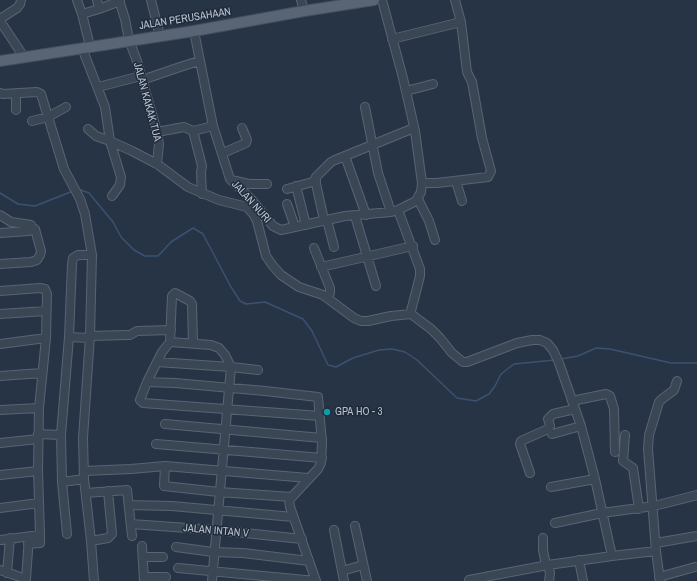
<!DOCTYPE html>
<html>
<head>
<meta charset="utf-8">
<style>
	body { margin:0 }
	canvas { display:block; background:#263446 }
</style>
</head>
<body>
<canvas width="697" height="581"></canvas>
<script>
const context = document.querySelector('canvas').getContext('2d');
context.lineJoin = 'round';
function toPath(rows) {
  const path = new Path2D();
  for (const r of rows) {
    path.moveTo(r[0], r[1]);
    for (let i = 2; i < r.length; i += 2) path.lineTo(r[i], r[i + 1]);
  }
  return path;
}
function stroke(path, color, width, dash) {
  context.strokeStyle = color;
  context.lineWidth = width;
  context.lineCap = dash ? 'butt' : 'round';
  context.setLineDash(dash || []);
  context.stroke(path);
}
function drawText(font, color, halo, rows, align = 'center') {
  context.font = font + ' "Archivo Narrow",sans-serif';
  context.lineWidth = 3;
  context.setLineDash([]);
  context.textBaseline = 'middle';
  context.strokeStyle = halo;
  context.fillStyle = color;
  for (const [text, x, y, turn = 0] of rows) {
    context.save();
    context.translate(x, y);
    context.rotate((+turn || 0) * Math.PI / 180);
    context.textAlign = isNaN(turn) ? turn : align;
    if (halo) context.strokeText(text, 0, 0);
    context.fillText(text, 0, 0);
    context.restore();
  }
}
const stream = toPath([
	[78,189,89,193,113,222,121,237,134,250,145,256,158,256,171,242,193,228,203,234,231,287,240,301,246,304,265,302,303,319,312,331,328,365,336,367,353,358,379,350,392,349,405,352,417,360,457,398,476,401,489,394,495,386,501,374,514,364,555,360],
	[0,193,18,204,35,206,73,191],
	[561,359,578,356,596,348,610,349,671,363,697,363]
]);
const minor = toPath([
	[77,0,82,14,90,46],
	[119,0,125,19,129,40,137,61,157,132,159,144,157,164],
	[151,0,160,36],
	[301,0,304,11],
	[382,0,403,78,415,131,422,183,421,192,416,201,398,210,420,269,420,276,411,311,411,314,431,329,440,338,452,353,463,362,467,362,517,343,532,340,540,340,547,343,553,350,559,363,581,426,595,479,612,556,656,551],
	[99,9,120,1],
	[82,14,99,9,97,0],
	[0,19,17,8,20,4,21,0],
	[0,21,24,57],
	[194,31,213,126,230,179,251,199,273,226,281,230,345,216,391,212,398,210],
	[392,39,461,22],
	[82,48,105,107,110,141,121,177,120,185,112,196],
	[142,80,180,67,199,61],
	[98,87,141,76],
	[406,91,433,84],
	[0,93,3,94,37,92,41,94,64,169,80,199,85,214,92,255],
	[365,107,378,173,391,212],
	[16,110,16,93],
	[32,121,48,117,66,107],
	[88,129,96,136,110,141,132,151,157,164,188,187,219,200,247,207,254,215,257,221,266,256,273,266,281,275,299,287,323,295,354,318,361,321,368,321,391,316,411,314],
	[193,131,202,166,201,172,202,194],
	[157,132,184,127,193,131,213,126],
	[223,153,246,143,247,140,242,128],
	[345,156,366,215],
	[231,180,249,184,267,184],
	[456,181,462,201],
	[422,183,437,183,488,177,491,171,482,138,472,82,467,72,461,22,455,0],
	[296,186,306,225],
	[287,189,316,181],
	[418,199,429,221,435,240],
	[287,204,295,227],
	[0,215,11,222,31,225],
	[355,216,376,286],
	[324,220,315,179,316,177,331,162,335,160,414,128],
	[327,220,334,247],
	[0,233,29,231],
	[314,248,330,288,330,293,327,298],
	[0,264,31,262,37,260,40,255,41,251,35,229],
	[321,267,413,246],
	[0,291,40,288,45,289,47,294,46,338,39,408,38,471,40,535,0,540],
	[0,314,46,311],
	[90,336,126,335,130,335,137,331,171,330],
	[69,337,90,338],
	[170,342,172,296,175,293,190,301,192,304,193,343],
	[0,344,46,338],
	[157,362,231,367,225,355,219,348,211,345,170,342,162,352,147,382,140,400,143,403,320,416],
	[0,376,42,373],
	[147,382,175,383,265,391,318,397,322,443,321,463,318,469,289,500,290,507,316,581],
	[572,401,606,394,610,396,614,409,615,452],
	[0,410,39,408],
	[165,424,322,438],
	[38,434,61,435],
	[552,434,581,426],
	[625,435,623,461,633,468,639,509],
	[0,443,38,439],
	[156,444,322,458],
	[165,466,164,486,219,492,292,497],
	[84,471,131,469,165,466,308,478],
	[530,473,520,444,521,441,548,429,550,426,548,419,553,414,575,409],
	[0,475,38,471],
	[62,482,84,479],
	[551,487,595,479],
	[86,493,127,490,132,536],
	[129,505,172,506,293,517],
	[0,508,39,503],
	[555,523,602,513,654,506,697,495],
	[131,524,216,530,302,539],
	[355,526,367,581],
	[334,530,344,581],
	[67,534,62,482,61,435,69,337,72,264,73,258,78,255,92,255,90,336,83,438,84,479,91,541,108,538,112,534,108,491],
	[543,538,543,550,546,565],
	[91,541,94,581],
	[656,543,697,536],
	[28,544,40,543,40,535],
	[142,546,144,581],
	[176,547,213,552,243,553,309,561],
	[143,557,163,557],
	[579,560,583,581],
	[548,565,550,573,549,581],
	[178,568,316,581],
	[0,570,26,579,29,537],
	[342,571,363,565],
	[7,573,10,538],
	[144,577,166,577],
	[659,577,695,567],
	[469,580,548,565,612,556],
	[212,581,231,367,258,370],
	[660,581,656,551,648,449,649,435,659,402,662,399,674,390,677,381]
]);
const major = toPath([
	[0,61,194,31,304,11,374,0]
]);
const markers = [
	[327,412,4,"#0f9aa8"]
];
const streetNames = [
	["JALAN PERUSAHAAN",185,19,-9],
	["JALAN KAKAK TUA",147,102,75],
	["JALAN NURI",251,202,48],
	["JALAN INTAN V",216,531,5]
];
const poiNames = [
	["GPA HO - 3",335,412]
];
stroke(stream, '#3b516f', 1.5);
stroke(minor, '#596472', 10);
stroke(major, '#444f5e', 12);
stroke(minor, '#3b4655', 8);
stroke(major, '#596575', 10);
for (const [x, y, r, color] of markers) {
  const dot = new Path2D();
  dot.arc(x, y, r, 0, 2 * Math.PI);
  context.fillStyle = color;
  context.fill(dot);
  stroke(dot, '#1f2b3a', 1.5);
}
drawText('11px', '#b9c1ce', '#1f2b3a', streetNames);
drawText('11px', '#b9c1ce', '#1f2b3a', poiNames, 'left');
</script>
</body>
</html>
